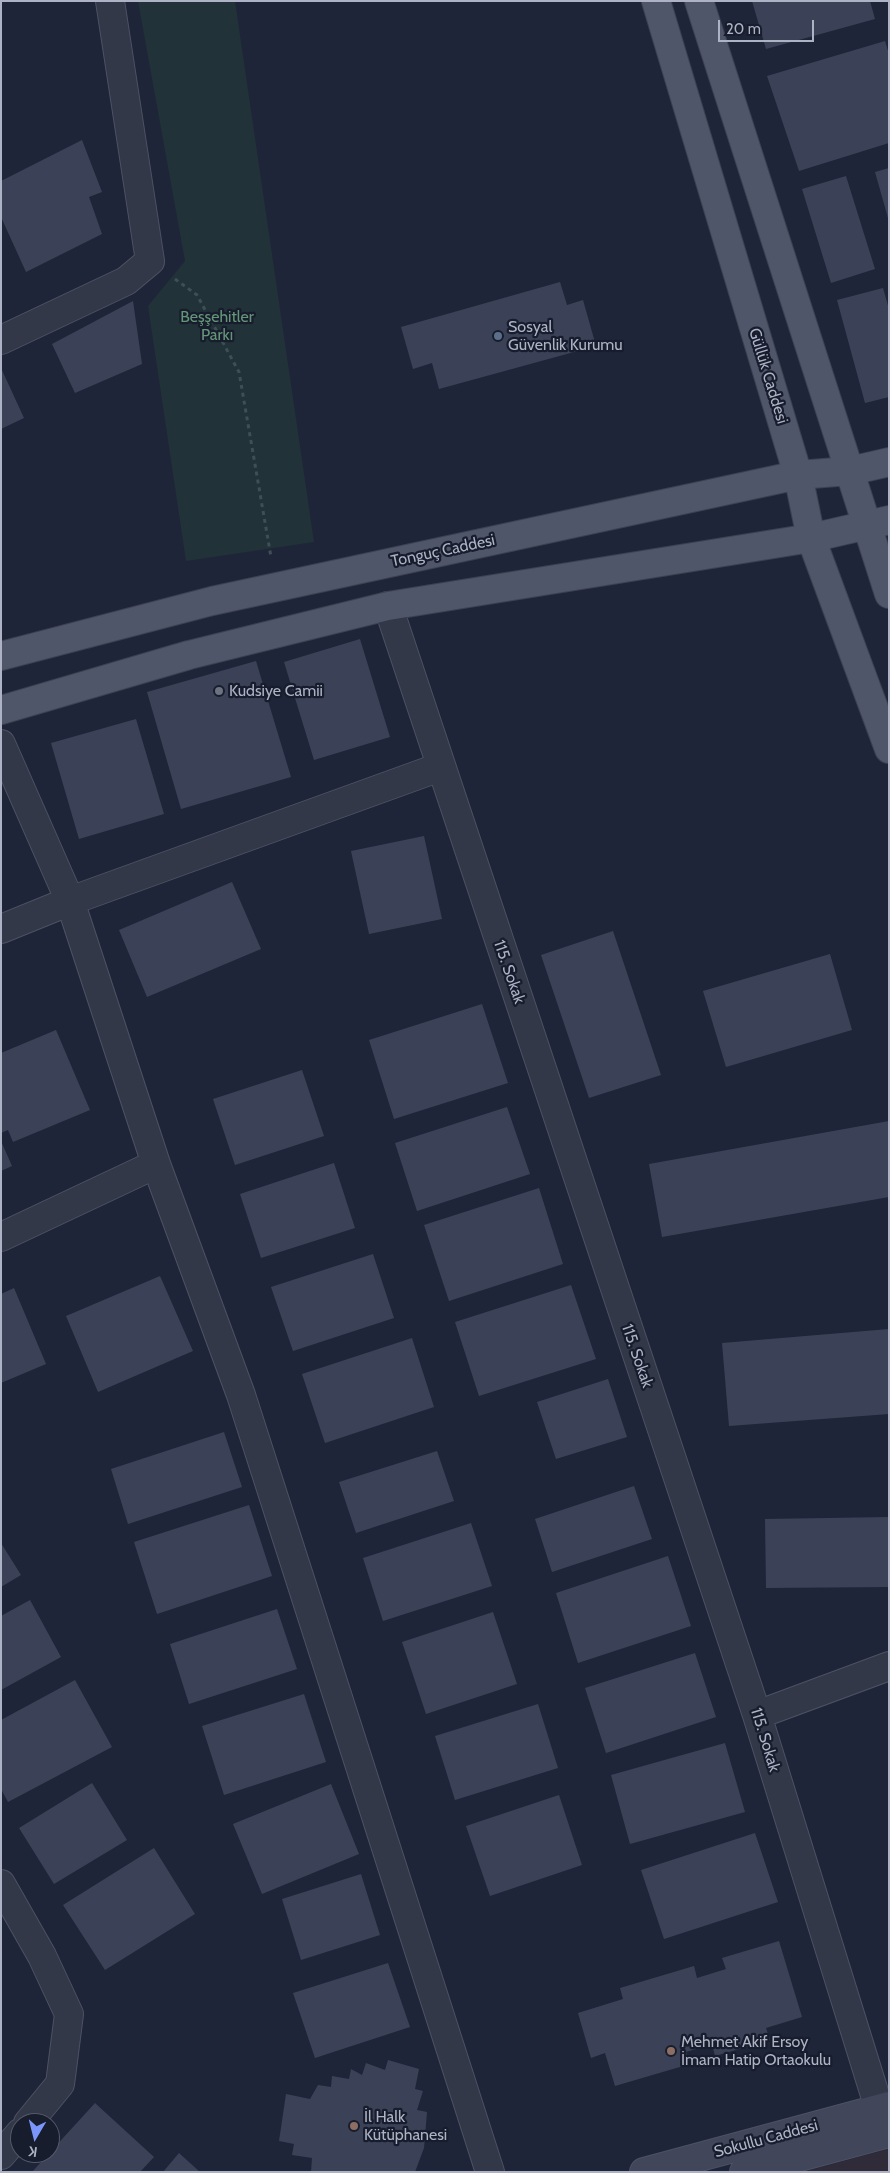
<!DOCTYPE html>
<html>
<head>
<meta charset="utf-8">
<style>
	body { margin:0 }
	#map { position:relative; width:890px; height:2173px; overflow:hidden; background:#1f2538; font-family:Cabin,sans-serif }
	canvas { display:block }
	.frame { position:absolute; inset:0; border:2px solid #adb2c5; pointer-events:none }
	.north { position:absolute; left:10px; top:2113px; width:50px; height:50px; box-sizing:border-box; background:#181d2d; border:1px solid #54596a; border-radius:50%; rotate:188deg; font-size:14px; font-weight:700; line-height:20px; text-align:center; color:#adb2c5 }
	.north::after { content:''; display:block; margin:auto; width:18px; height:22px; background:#7b96fb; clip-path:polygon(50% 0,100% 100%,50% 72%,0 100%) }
	.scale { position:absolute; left:718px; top:20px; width:96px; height:22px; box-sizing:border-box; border:2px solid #adb2c5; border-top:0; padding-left:6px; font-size:15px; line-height:18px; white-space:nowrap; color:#adb2c5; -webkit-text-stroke:4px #181d2d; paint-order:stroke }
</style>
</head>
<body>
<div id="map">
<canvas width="890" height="2173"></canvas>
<div class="frame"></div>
<div class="north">K</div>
<div class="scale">20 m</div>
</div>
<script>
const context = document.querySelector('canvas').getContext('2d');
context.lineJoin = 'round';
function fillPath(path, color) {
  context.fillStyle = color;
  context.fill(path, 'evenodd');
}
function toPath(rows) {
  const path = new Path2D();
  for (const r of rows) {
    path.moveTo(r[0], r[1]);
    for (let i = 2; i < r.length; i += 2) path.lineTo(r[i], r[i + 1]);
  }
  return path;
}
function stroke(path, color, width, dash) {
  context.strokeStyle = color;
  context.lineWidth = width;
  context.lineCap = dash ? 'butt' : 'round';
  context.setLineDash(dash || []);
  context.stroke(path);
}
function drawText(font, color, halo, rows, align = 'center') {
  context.font = font + ' Cabin,sans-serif';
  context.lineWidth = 4.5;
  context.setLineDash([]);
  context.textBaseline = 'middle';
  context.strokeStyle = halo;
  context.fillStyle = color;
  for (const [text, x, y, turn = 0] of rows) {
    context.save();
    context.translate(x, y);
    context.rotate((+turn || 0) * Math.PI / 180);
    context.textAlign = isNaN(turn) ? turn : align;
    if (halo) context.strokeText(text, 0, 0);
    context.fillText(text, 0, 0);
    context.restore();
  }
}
const medical = toPath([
	[889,2149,889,2172,803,2172]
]);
const green = toPath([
	[138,1,235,1,314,542,186,561,148,306,185,261]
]);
const building = toPath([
	[752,1,870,1,875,19,766,49],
	[885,41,889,54,889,143,799,171,767,76],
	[82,140,102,192,89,197,102,234,26,272,1,217,1,181],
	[889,168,889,218,888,218,875,172],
	[846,176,875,269,831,283,802,189],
	[560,282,567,305,583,300,596,346,439,389,432,363,413,369,401,327],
	[883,288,889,309,889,397,865,403,837,300],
	[133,301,142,364,75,393,52,344],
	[1,368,24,418,1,429],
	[360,639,390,737,314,760,284,662],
	[256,661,291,777,181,809,147,692],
	[136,719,164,814,79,839,51,743],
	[424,836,442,919,369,934,351,851],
	[232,882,261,949,147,997,119,930],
	[613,931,661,1075,589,1098,541,955],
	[830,954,852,1030,726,1067,703,991],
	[482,1004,508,1083,394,1119,369,1040],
	[56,1030,90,1110,13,1142,8,1130,1,1133,1,1053],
	[302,1070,324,1136,235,1165,213,1099],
	[507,1107,530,1174,417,1211,395,1143],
	[889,1121,889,1197,662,1237,649,1164],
	[1,1141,12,1166,1,1171],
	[334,1163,355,1228,261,1258,240,1194],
	[539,1188,563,1264,449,1301,424,1225],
	[373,1254,394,1318,293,1351,271,1287],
	[160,1276,193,1351,98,1392,66,1316],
	[571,1285,596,1359,479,1396,455,1322],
	[14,1288,46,1364,1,1383,1,1294],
	[889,1329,889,1414,729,1426,722,1343],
	[412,1338,434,1407,325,1443,302,1374],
	[608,1379,627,1437,556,1459,537,1402],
	[224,1432,242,1487,128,1524,111,1469],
	[437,1451,454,1501,356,1533,339,1482],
	[634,1486,652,1539,552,1572,535,1519],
	[249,1505,272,1576,157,1614,134,1542],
	[889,1517,889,1587,766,1588,765,1519],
	[471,1523,492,1586,383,1621,363,1558],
	[1,1543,21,1575,1,1587],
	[668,1556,691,1626,578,1663,556,1593],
	[30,1600,61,1657,1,1690,1,1616],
	[277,1609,297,1669,189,1704,170,1644],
	[493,1612,517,1684,426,1714,402,1642],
	[695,1653,716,1717,606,1753,585,1688],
	[75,1680,112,1747,8,1802,1,1789,1,1720],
	[304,1694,326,1762,224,1795,202,1726],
	[538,1704,558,1768,455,1800,435,1736],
	[725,1743,745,1812,630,1844,611,1775],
	[92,1783,127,1840,54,1884,19,1828],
	[331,1784,359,1854,262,1894,233,1824],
	[559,1795,582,1865,490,1896,466,1826],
	[755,1833,778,1902,664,1939,641,1870],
	[154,1848,195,1914,105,1970,63,1905],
	[361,1874,380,1935,301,1960,282,1899],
	[779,1941,802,2017,766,2028,770,2040,715,2056,712,2044,686,2052,690,2064,615,2086,605,2053,591,2058,578,2013,623,1999,620,1988,694,1966,697,1978,726,1969,722,1958],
	[388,1963,410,2027,315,2058,293,1993],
	[388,2060,419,2069,415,2089,423,2091,417,2110,427,2112,424,2148,415,2172,311,2172,312,2158,292,2155,294,2144,279,2141,286,2094,310,2099,318,2085,331,2087,332,2076,349,2079,351,2069,362,2075,366,2063,385,2070],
	[95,2103,154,2157,140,2172,32,2172],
	[179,2153,200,2172,163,2172]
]);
const path = toPath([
	[175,279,197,295,239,372,271,557]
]);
const minor = toPath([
	[1,340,126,281,150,261,110,1],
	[388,606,757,1715,879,2108],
	[1,744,70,901,156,1164,241,1395,490,2172],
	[1,929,70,901,440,767],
	[1,1237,156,1164],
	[757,1715,889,1666],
	[1,1884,42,1956,69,2014,60,2084,28,2123],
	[1,2155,20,2133]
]);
const secondary = toPath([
	[644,2172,889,2106],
	[744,2172,889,2133]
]);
const primary = toPath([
	[656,1,798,475,811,538,889,749],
	[699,1,889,594],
	[1,656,212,601,798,475,850,471,889,462],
	[1,710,189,655,388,606,811,538,889,520]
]);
const markers = [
	[498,336,5,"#5c6f8a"],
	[219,691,5,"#6b7280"],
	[671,2051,5,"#8d6e63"],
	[354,2126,5,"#8d6e63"]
];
const parkNames = [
	["Beşşehitler",217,317],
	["Parkı",217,335]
];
const poiNames = [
	["Sosyal",508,327],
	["Güvenlik Kurumu",508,345],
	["Kudsiye Camii",229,691],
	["Mehmet Akif Ersoy",681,2042],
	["İmam Hatip Ortaokulu",681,2060],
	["İl Halk",364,2117],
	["Kütüphanesi",364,2135]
];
const streetNames = [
	["Güllük Caddesi",768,376,73],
	["Tonguç Caddesi",443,551,-12],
	["115. Sokak",509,972,71],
	["115. Sokak",637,1356,71],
	["115. Sokak",765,1740,73],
	["Sokullu Caddesi",766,2139,-15]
];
fillPath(medical, '#2f2b39');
fillPath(green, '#213239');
fillPath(building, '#3b4258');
stroke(minor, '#4d5263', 30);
stroke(secondary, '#4d5263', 30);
stroke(primary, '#3c4152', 30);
stroke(path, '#3f4f56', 3, [4, 4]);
stroke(minor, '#333848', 28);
stroke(secondary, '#41465b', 28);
stroke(primary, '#505669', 28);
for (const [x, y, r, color] of markers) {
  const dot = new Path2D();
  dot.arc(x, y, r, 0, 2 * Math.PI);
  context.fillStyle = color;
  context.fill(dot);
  stroke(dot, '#181d2d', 2);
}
drawText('16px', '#649678', '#181d2d', parkNames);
drawText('16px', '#adb2c5', '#181d2d', poiNames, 'left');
drawText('16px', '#adb2c5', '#181d2d', streetNames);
</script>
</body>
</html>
